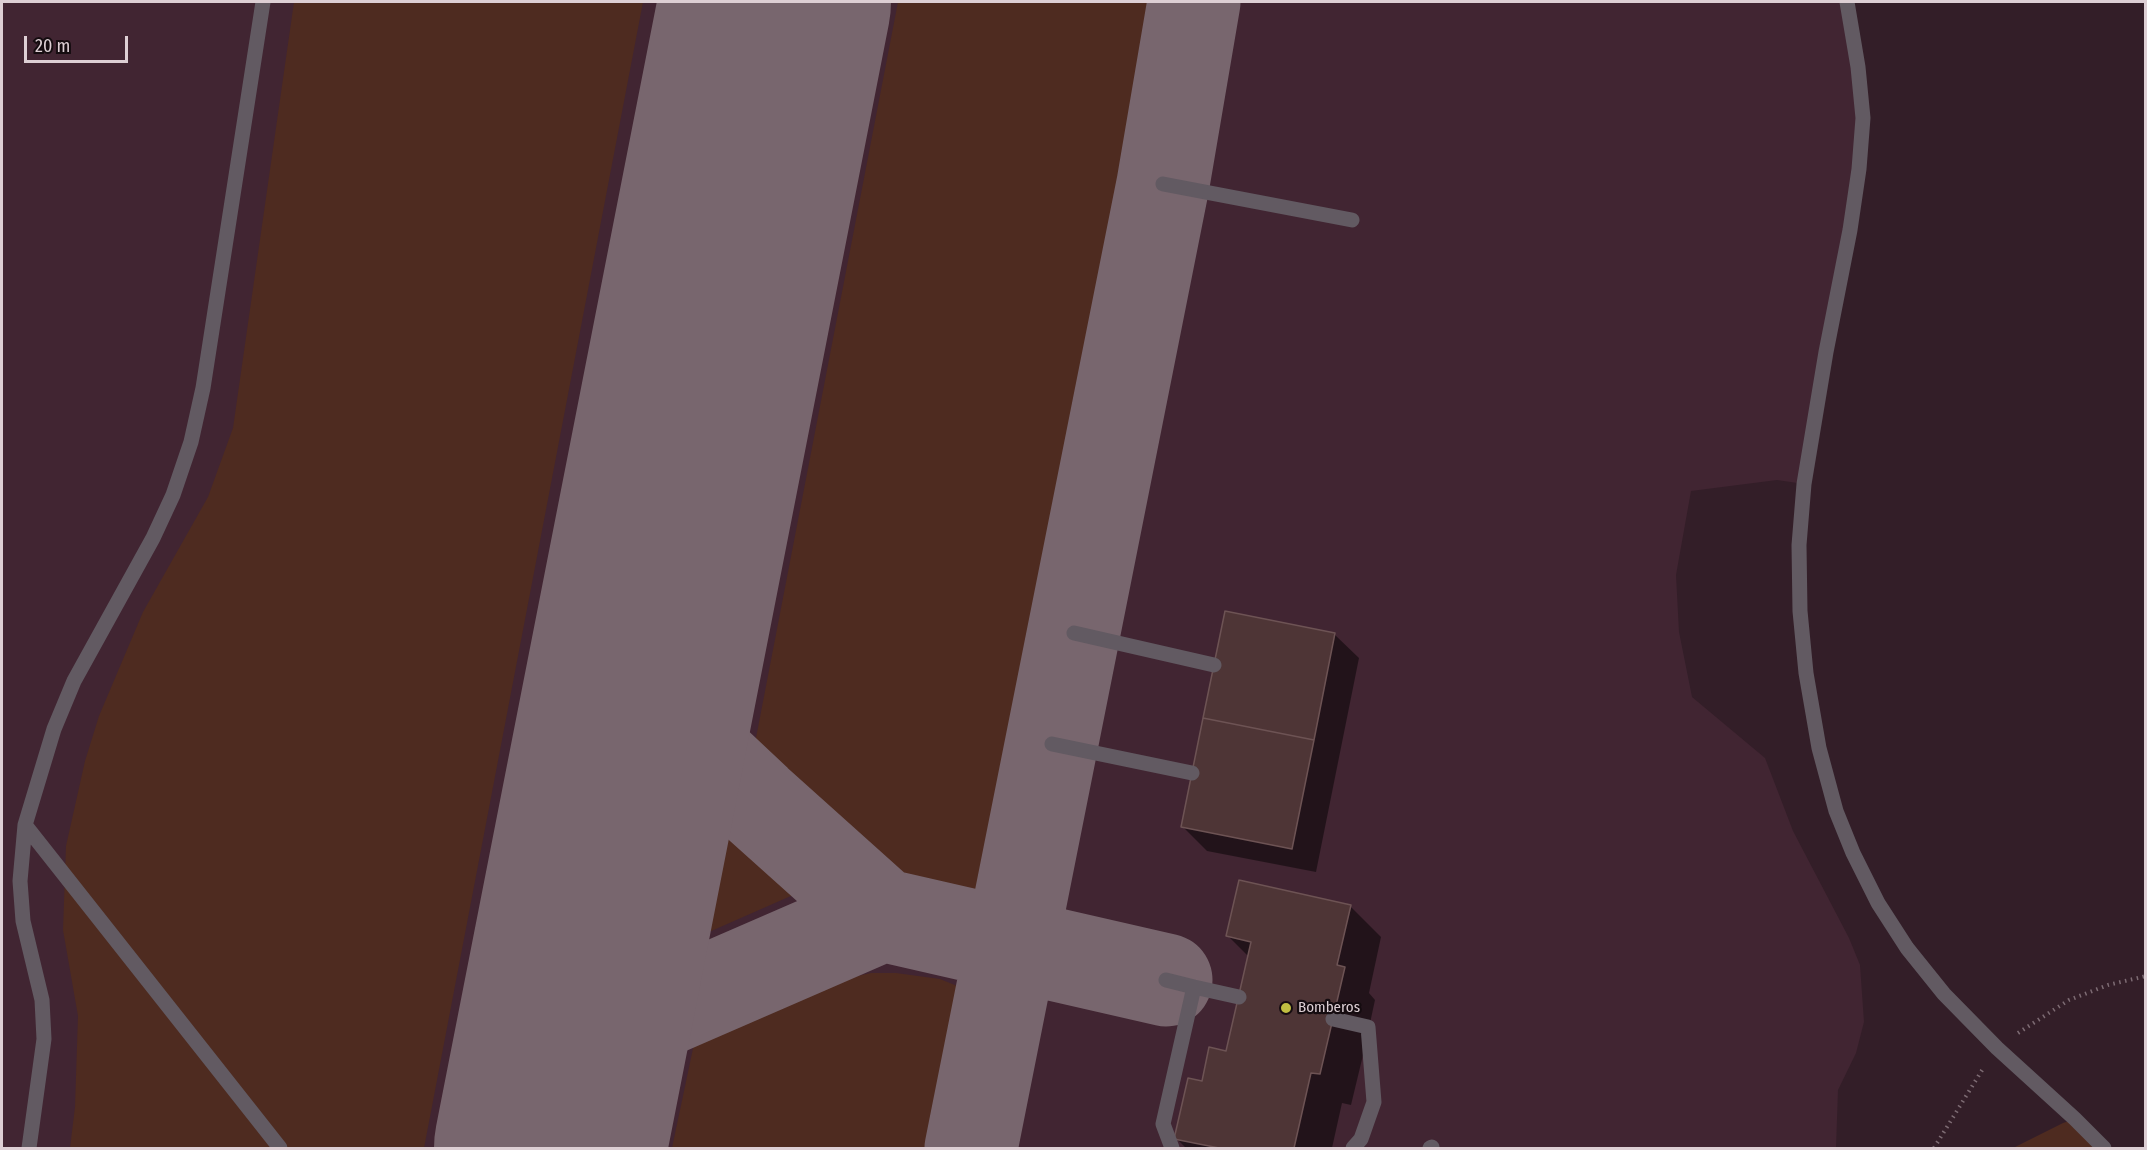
<!DOCTYPE html>
<html>
<head>
<meta charset="utf-8">
<style>
	body { margin:0 }
	#map { position:relative; width:2147px; height:1150px; overflow:hidden; background:#331e28; font-family:"Fira Sans Condensed",sans-serif }
	canvas { display:block }
	.frame { position:absolute; inset:0; border:3px solid #ddcfd4; pointer-events:none }
	.scale { position:absolute; left:24px; top:36px; width:104px; height:27px; box-sizing:border-box; border:3px solid #ddcfd4; border-top:0; padding-left:8px; font-size:18px; line-height:21px; white-space:nowrap; color:#ddcfd4; -webkit-text-stroke:4px #150c10; paint-order:stroke }
</style>
</head>
<body>
<div id="map">
<canvas width="2147" height="1150"></canvas>
<div class="frame"></div>
<div class="scale">20 m</div>
</div>
<script>
const context = document.querySelector('canvas').getContext('2d');
context.lineJoin = 'round';
function fillPath(path, color) {
  context.fillStyle = color;
  context.fill(path, 'evenodd');
}
function toPath(rows) {
  const path = new Path2D();
  for (const r of rows) {
    path.moveTo(r[0], r[1]);
    for (let i = 2; i < r.length; i += 2) path.lineTo(r[i], r[i + 1]);
  }
  return path;
}
function stroke(path, color, width, dash) {
  context.strokeStyle = color;
  context.lineWidth = width;
  context.lineCap = dash ? 'butt' : 'round';
  context.setLineDash(dash || []);
  context.stroke(path);
}
function drawText(font, color, halo, rows, align = 'center') {
  context.font = font + ' "Fira Sans Condensed",sans-serif';
  context.lineWidth = 4.5;
  context.setLineDash([]);
  context.textBaseline = 'middle';
  context.strokeStyle = halo;
  context.fillStyle = color;
  for (const [text, x, y, turn = 0] of rows) {
    context.save();
    context.translate(x, y);
    context.rotate((+turn || 0) * Math.PI / 180);
    context.textAlign = isNaN(turn) ? turn : align;
    if (halo) context.strokeText(text, 0, 0);
    context.fillText(text, 0, 0);
    context.restore();
  }
}
const built = toPath([
	[2,2,1847,2,1863,117,1804,484,1777,480,1691,491,1676,575,1679,632,1692,697,1765,758,1793,831,1849,938,1860,965,1864,1022,1856,1053,1838,1090,1836,1148,2,1148]
]);
const green = toPath([
	[294,2,643,2,424,1148,70,1148,75,1107,78,1016,63,930,66,846,85,761,99,716,143,612,208,497,233,428],
	[898,2,1174,2,1002,884,989,895,945,891,922,885,872,864,824,832,787,794,755,743],
	[732,819,809,888,709,932],
	[871,973,896,973,940,979,967,990,974,1004,947,1148,672,1148,695,1039,769,1001,809,987],
	[2075,1119,2104,1148,2013,1148,2063,1123]
]);
const shadow = toPath([
	[1334,634,1359,658,1316,872,1207,851,1183,827],
	[1350,906,1381,937,1369,993,1375,1000,1364,1051,1351,1105,1342,1103,1332,1148,1186,1148,1176,1138,1228,1052,1249,957,1228,936]
]);
const taxiway = toPath([
	[640,693,756,802,882,915,1166,980],
	[569,1051,882,915],
	[971,1148,1163,184,1194,2]
]);
const runway = toPath([
	[550,1148,775,2]
]);
const building = toPath([
	[1225,611,1335,633,1314,740,1203,718,1225,611],
	[1203,718,1314,740,1292,849,1181,827,1203,718],
	[1239,880,1351,905,1337,965,1345,967,1320,1074,1311,1073,1294,1148,1219,1148,1174,1139,1188,1078,1202,1081,1209,1047,1226,1051,1251,942,1226,936,1239,880]
]);
const path = toPath([
	[2018,1033,2069,1000,2108,985,2146,976],
	[1934,1148,1984,1067]
]);
const service = toPath([
	[1163,184,1352,220],
	[1074,633,1214,665],
	[1052,744,1192,773],
	[25,825,280,1148],
	[1166,980,1194,987],
	[1333,1019,1368,1027,1374,1102,1361,1139,1353,1148],
	[29,1148,44,1039,42,1000,23,921,20,881,25,825,54,729,74,681,153,538,173,495,191,442,203,388,263,2],
	[1172,1148,1163,1124,1194,987,1239,997],
	[1430,1148,1432,1147]
]);
const minor = toPath([
	[1847,2,1858,67,1863,118,1859,169,1850,230,1826,352,1804,484,1799,545,1800,611,1806,673,1819,748,1836,811,1853,853,1878,903,1907,948,1944,994,1997,1048,2075,1119,2104,1148]
]);
const markers = [
	[1286,1008,6,"#c0be41"]
];
const poiNames = [
	["Bomberos",1298,1008]
];
fillPath(built, '#412532');
fillPath(green, '#4e2b20');
fillPath(shadow, '#0007');
stroke(taxiway, '#78666e', 93);
stroke(runway, '#78666e', 232);
fillPath(building, '#4e3536');
stroke(building, '#6d5354', 1.5);
stroke(path, '#7d6b73', 4, [1.5, 4.5]);
stroke(service, '#625a62', 15);
stroke(minor, '#625a62', 15);
for (const [x, y, r, color] of markers) {
  const dot = new Path2D();
  dot.arc(x, y, r, 0, 2 * Math.PI);
  context.fillStyle = color;
  context.fill(dot);
  stroke(dot, '#150c10', 2);
}
drawText('15px', '#ddcfd4', '#150c10', poiNames, 'left');
</script>
</body>
</html>
